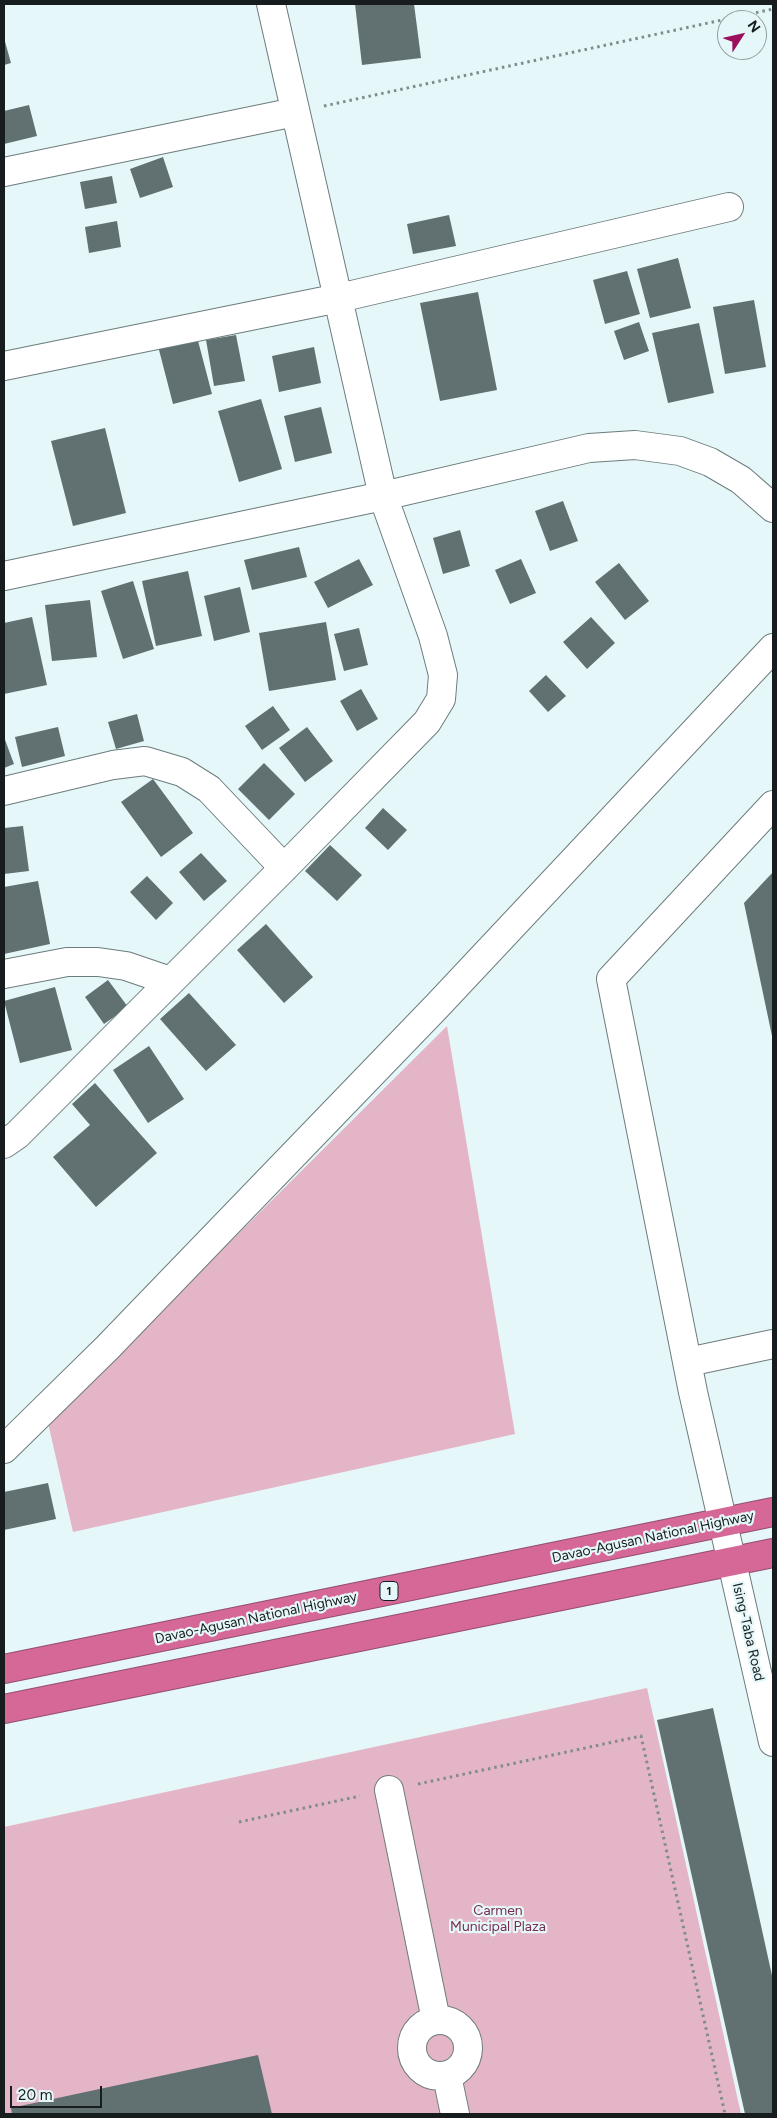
<!DOCTYPE html>
<html>
<head>
<meta charset="utf-8">
<style>
	body { margin:0 }
	#map { position:relative; width:777px; height:2118px; overflow:hidden; background:#e6f7f9; font-family:Figtree,sans-serif }
	canvas { display:block }
	.frame { position:absolute; inset:0; border:5px solid #171d1e; pointer-events:none }
	.north { position:absolute; left:717px; top:10px; width:50px; height:50px; box-sizing:border-box; background:#e6f7f9; border:1px solid #93a0a1; border-radius:50%; rotate:55deg; font-size:14px; font-weight:700; line-height:20px; text-align:center; color:#171d1e }
	.north::after { content:''; display:block; margin:auto; width:18px; height:22px; background:#9c0f5e; clip-path:polygon(50% 0,100% 100%,50% 72%,0 100%) }
	.scale { position:absolute; left:10px; top:2086px; width:92px; height:22px; box-sizing:border-box; border:2px solid #171d1e; border-top:0; padding-left:6px; font-size:15px; line-height:18px; white-space:nowrap; color:#171d1e; -webkit-text-stroke:4px #e6f7f9; paint-order:stroke }
</style>
</head>
<body>
<div id="map">
<canvas width="777" height="2118"></canvas>
<div class="frame"></div>
<div class="north">N</div>
<div class="scale">20 m</div>
</div>
<script>
const context = document.querySelector('canvas').getContext('2d');
context.lineJoin = 'round';
function fillPath(path, color) {
  context.fillStyle = color;
  context.fill(path, 'evenodd');
}
function toPath(rows) {
  const path = new Path2D();
  for (const r of rows) {
    if (r.length === 3) {
      path.moveTo(r[0] + r[2], r[1]);
      path.arc(r[0], r[1], r[2], 0, 2 * Math.PI);
      continue;
    }
    path.moveTo(r[0], r[1]);
    for (let i = 2; i < r.length; i += 2) path.lineTo(r[i], r[i + 1]);
  }
  return path;
}
function stroke(path, color, width, dash) {
  context.strokeStyle = color;
  context.lineWidth = width;
  context.lineCap = dash ? 'butt' : 'round';
  context.setLineDash(dash || []);
  context.stroke(path);
}
function drawText(font, color, halo, rows, align = 'center') {
  context.font = font + ' Figtree,sans-serif';
  context.lineWidth = 4.5;
  context.setLineDash([]);
  context.textBaseline = 'middle';
  context.strokeStyle = halo;
  context.fillStyle = color;
  for (const [text, x, y, turn = 0] of rows) {
    context.save();
    context.translate(x, y);
    context.rotate((+turn || 0) * Math.PI / 180);
    context.textAlign = isNaN(turn) ? turn : align;
    if (halo) context.strokeText(text, 0, 0);
    context.fillText(text, 0, 0);
    context.restore();
  }
}
const green = toPath([
	[447,1026,515,1434,73,1532,48,1423],
	[647,1688,741,2114,4,2114,4,1827]
]);
const building = toPath([
	[355,4,414,4,421,58,362,65],
	[4,38,11,63,4,65],
	[29,105,37,136,4,144,4,111],
	[163,157,173,187,140,198,130,169],
	[112,176,117,203,85,209,80,182],
	[449,215,456,246,413,254,407,224],
	[117,221,121,247,89,253,85,227],
	[678,258,691,308,650,318,637,269],
	[627,271,640,314,605,324,593,280],
	[478,292,497,390,440,401,420,303],
	[754,300,766,367,725,374,713,307],
	[639,322,649,351,624,360,614,331],
	[699,323,714,393,668,403,652,333],
	[236,335,245,381,214,386,206,340],
	[197,337,212,394,173,404,158,346],
	[314,347,321,383,279,392,272,356],
	[261,399,282,469,239,482,218,411],
	[321,407,332,453,295,462,284,416],
	[105,428,126,513,73,526,51,441],
	[563,501,578,541,550,551,535,511],
	[460,530,470,566,443,574,433,538],
	[299,547,307,577,252,590,244,560],
	[359,559,373,585,328,608,314,582],
	[521,559,536,593,510,604,495,570],
	[619,563,649,601,625,620,595,582],
	[188,571,202,636,156,646,142,581],
	[133,581,154,649,123,659,101,591],
	[240,587,250,632,214,641,204,596],
	[90,600,97,657,52,661,45,605],
	[32,617,47,685,4,694,4,623],
	[591,617,615,643,587,669,563,642],
	[326,622,336,680,269,691,259,633],
	[359,628,368,665,344,671,334,634],
	[546,675,566,696,548,712,529,691],
	[361,689,378,719,357,731,340,701],
	[273,706,290,730,262,750,245,726],
	[137,714,144,741,116,749,108,722],
	[58,727,65,756,22,767,15,737],
	[307,727,333,761,305,782,279,748],
	[4,737,14,764,4,768],
	[264,763,295,794,269,820,238,789],
	[153,779,193,833,161,857,121,802],
	[383,808,407,830,388,850,365,828],
	[23,826,29,871,4,874,4,828],
	[330,845,362,875,337,901,305,871],
	[201,853,227,881,204,901,179,872],
	[773,872,773,1036,772,1036,744,903],
	[147,876,173,903,156,920,130,892],
	[38,881,50,944,4,954,4,887],
	[266,924,313,977,284,1003,237,950],
	[108,980,128,1007,104,1024,85,997],
	[55,987,72,1050,20,1063,4,1001],
	[189,993,236,1045,206,1071,160,1019],
	[149,1046,184,1099,148,1123,113,1070],
	[95,1083,157,1153,96,1207,53,1157,90,1125,72,1104],
	[48,1483,56,1519,4,1530,4,1492],
	[713,1708,773,1980,773,2114,745,2114,657,1720],
	[258,2055,272,2114,12,2114,11,2108]
]);
const path = toPath([
	[324,106,773,9],
	[418,1784,641,1736,725,2114],
	[239,1822,360,1796]
]);
const minor = toPath([
	[4,172,295,112],
	[4,366,339,298,729,207],
	[4,576,383,496,589,448,635,445,680,451,710,462,741,480,773,508],
	[4,791,113,765,145,761,182,772,209,789,284,868],
	[773,805,611,979,693,1392,773,1742],
	[4,974,67,962,98,962,126,966,170,981],
	[4,1144,17,1135,284,868,427,722,441,699,443,675,433,636,383,496,271,4],
	[688,1362,773,1344],
	[4,1449,107,1348,438,1005,773,648],
	[389,1790,436,2020],
	[440,2048,28],
	[447,2076,455,2114]
]);
const highway = toPath([
	[4,1669,773,1512],
	[4,1709,773,1553]
]);
const shields = [
	[389,1591,18]
];
const shieldNames = [
	["1",389,1591]
];
const streetNames = [
	["Davao-Agusan National Highway",653,1537,-12],
	["Davao-Agusan National Highway",256,1618,-12],
	["Ising-Taba Road",748,1632,77]
];
const parkNames = [
	["Carmen",498,1911],
	["Municipal Plaza",498,1927]
];
fillPath(green, '#e4b5c6');
fillPath(building, '#617071');
stroke(minor, '#6d7c7d', 30);
stroke(highway, '#934e6d', 30);
stroke(path, '#7f8b8c', 3, [2.5, 4]);
stroke(minor, '#fff', 28);
stroke(highway, '#d66898', 28);
for (const [x, y, w] of shields) {
  const box = new Path2D();
  box.roundRect(x - w / 2, y - 9.5, w, 19, 4);
  context.fillStyle = '#e6f7f9';
  context.fill(box);
  stroke(box, '#171d1e', 1);
}
drawText('bold 12px', '#171d1e', null, shieldNames);
drawText('14px', '#171d1e', '#e6f7f9', streetNames);
drawText('14px', '#772e4f', '#e6f7f9', parkNames);
</script>
</body>
</html>
